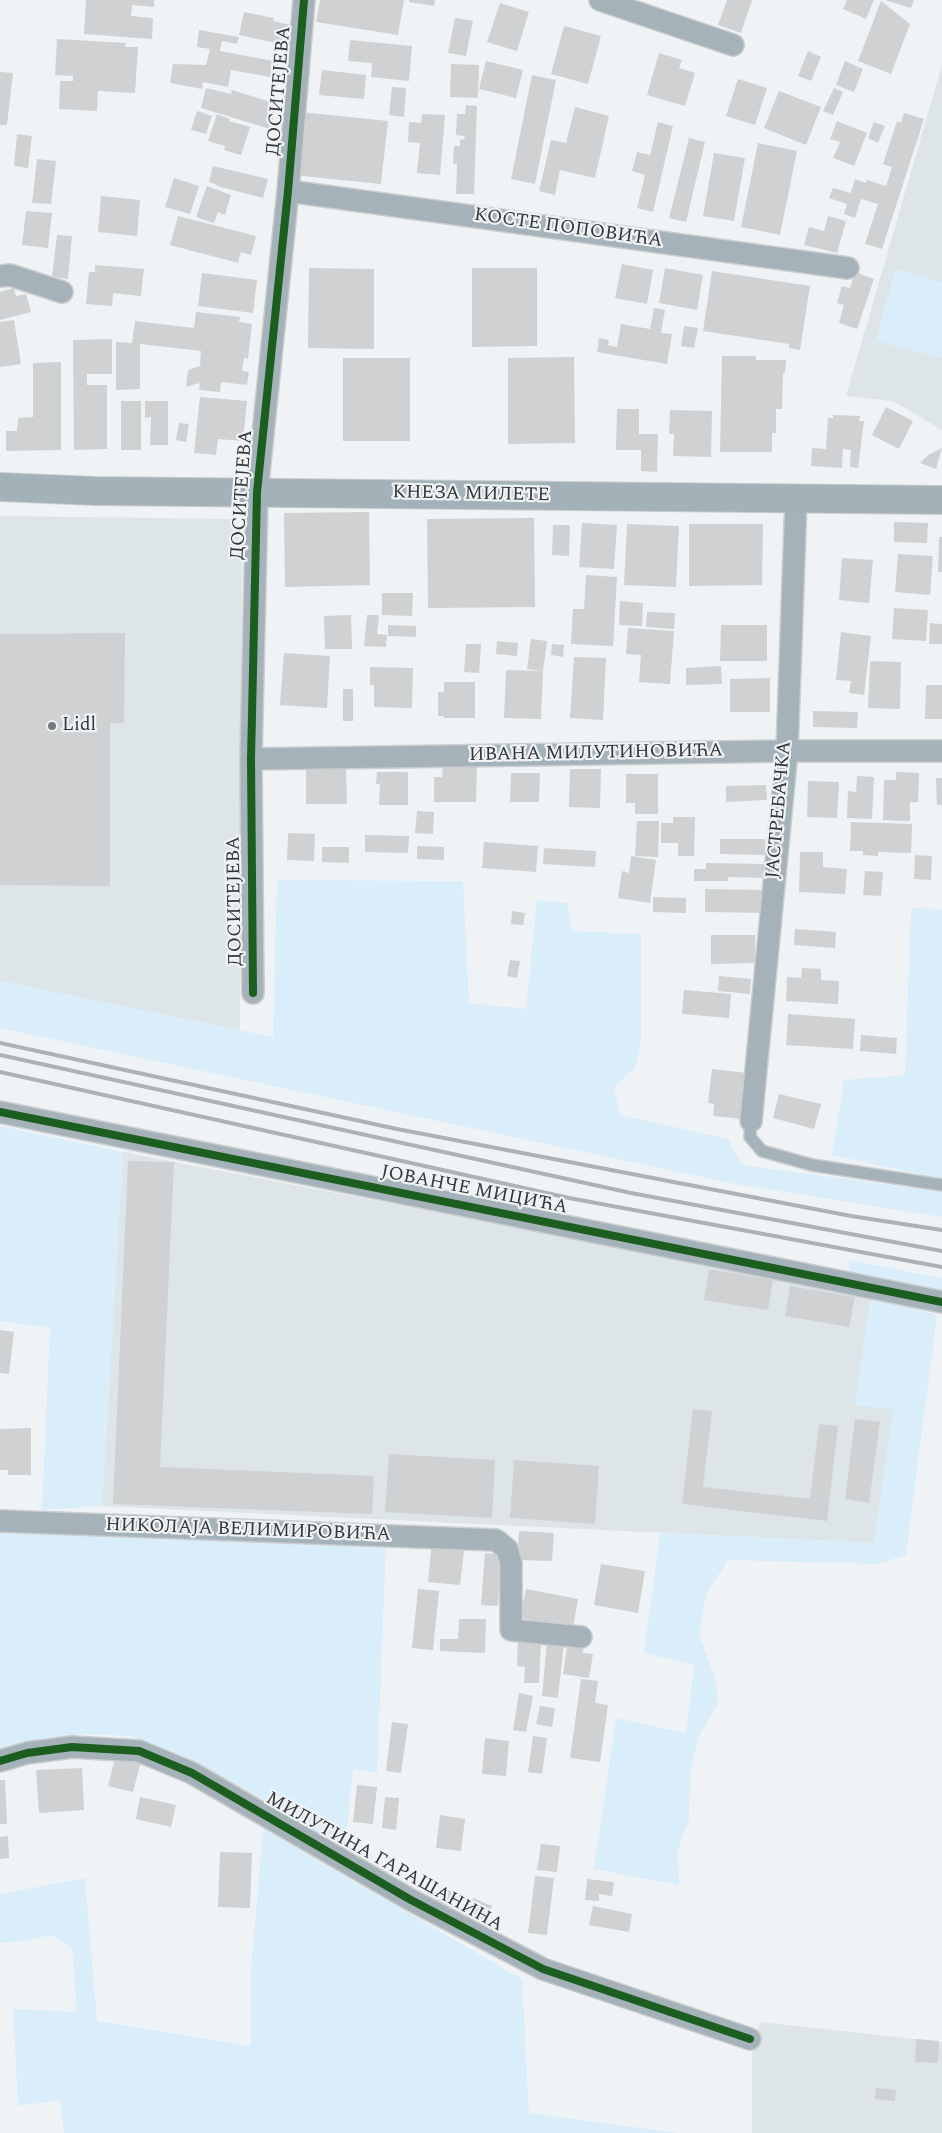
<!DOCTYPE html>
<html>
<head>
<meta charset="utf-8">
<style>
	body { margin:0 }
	canvas { display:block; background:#f0f3f5 }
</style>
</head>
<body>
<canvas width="942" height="2133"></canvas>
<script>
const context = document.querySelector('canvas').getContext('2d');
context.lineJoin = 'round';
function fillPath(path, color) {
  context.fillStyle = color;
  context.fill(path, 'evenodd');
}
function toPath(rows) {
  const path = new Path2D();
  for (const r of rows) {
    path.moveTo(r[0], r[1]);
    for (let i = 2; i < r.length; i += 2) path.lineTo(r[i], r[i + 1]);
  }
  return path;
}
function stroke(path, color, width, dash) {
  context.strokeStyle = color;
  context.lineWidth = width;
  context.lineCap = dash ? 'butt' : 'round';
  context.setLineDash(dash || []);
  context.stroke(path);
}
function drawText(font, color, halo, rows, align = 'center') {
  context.font = font + ' Spectral,serif';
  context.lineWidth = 4.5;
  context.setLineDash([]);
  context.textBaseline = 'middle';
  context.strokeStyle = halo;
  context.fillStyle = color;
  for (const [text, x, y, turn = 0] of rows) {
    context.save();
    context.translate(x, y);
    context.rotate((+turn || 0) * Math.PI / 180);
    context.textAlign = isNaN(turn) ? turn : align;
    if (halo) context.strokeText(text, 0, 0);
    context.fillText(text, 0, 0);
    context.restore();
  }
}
const built = toPath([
	[942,65,942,430,893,401,846,396],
	[0,516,230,519,237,529,242,550,240,1030,0,981],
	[123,1152,871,1296,855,1405,894,1409,874,1543,102,1506],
	[760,2022,942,2042,942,2133,752,2133,752,2055]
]);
const green = toPath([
	[895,269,942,282,942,358,876,341],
	[277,880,463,881,469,1003,526,1009,537,900,567,903,572,931,641,934,641,1042,635,1068,614,1088,620,1115,728,1139,742,1165,942,1192,942,1217,735,1184,0,1028,0,981,273,1037],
	[911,908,942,909,942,1179,832,1155,844,1080,905,1075],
	[0,1126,123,1152,102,1506,42,1510,50,1328,0,1321],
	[848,1260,942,1278,942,1292,850,1271],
	[871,1296,937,1315,906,1555,878,1564,728,1560,706,1594,699,1635,715,1678,718,1703,698,1738,690,1773,689,1820,678,1850,679,1885,594,1869,616,1718,686,1733,694,1665,644,1653,660,1533,874,1543,893,1410,855,1405],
	[0,1529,386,1546,377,1773,353,1769,345,1849,265,1800,183,1756,130,1736,83,1734,39,1739,0,1751],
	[263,1829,522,1979,529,2113,678,2133,64,2133,60,2100,18,2106,13,2009,77,2012,72,1948,52,1935,25,1941,0,1943,0,1894,85,1878,97,2021,251,2046,251,1971]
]);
const building = toPath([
	[86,0,154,0,154,7,132,5,131,16,153,18,152,39,84,34],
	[320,0,404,0,398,35,316,22],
	[409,0,435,0,434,6,409,2],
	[727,0,752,0,741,33,718,25],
	[847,0,874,0,866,19,843,9],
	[885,0,914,0,911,8],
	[881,1,910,24,891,74,858,61],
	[500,3,529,12,517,51,487,42],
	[244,12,274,18,273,21,291,25,286,45,239,35],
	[455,18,473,21,466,56,448,53],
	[564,26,601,36,588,84,551,74],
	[199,30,239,37,237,44,222,41,220,51,279,62,276,78,231,70,228,87,203,82,202,89,170,83,173,64,206,65,210,49,197,47],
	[57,39,126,43,125,47,138,47,135,93,98,91,97,111,59,109,60,81,73,81,73,76,55,75],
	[350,40,412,46,409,81,371,77,372,63,348,61],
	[808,51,821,57,811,81,798,76],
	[659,53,682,60,679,68,695,73,685,106,647,95],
	[486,61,523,70,516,98,479,89],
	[845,61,863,69,854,92,836,85],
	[451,64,479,65,478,98,450,97],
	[322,70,366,75,364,99,319,95],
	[0,72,13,73,7,125,0,125],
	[532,75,556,80,535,184,511,179],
	[738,79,767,88,755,125,726,116],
	[392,87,406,88,404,117,389,115],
	[206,88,231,94,232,90,277,104,270,129,201,108],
	[834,88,843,92,833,115,823,111],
	[779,91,821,107,806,145,764,128],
	[466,105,477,106,474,194,456,194,457,164,453,164,454,146,460,146,460,140,464,139,465,136,456,135,457,114,465,114],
	[575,107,609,116,595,178,560,170,555,195,539,191,551,140,566,143],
	[197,111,212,116,206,134,191,130],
	[300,112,388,121,381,184,293,175],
	[904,113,924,119,882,249,865,244,878,204,861,199,855,218,844,214,847,204,829,198,833,188,851,193,855,179,866,183,867,180,886,186,892,167,883,164,897,121,901,123],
	[217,114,230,119,229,121,250,127,241,155,224,150,225,146,208,141],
	[422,114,445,115,440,175,417,173,420,143,408,142,409,122,421,123],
	[837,121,867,133,854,166,833,158,840,142,830,139],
	[658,122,673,126,653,212,637,208,645,175,632,171,637,152,650,155],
	[874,122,885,126,878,143,868,138],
	[17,134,32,136,28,168,14,166],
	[689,138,705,142,686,222,669,218],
	[758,143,797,151,780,235,741,227],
	[714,153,745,158,734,221,703,216],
	[37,159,56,161,51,204,32,203],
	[213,166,268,179,263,198,217,186,217,185,209,182],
	[174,178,199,186,190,214,165,207],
	[207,186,231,195,225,215,218,212,214,223,196,217],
	[101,196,140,200,137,236,98,232],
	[26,211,52,213,48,248,22,245],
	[178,216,256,236,251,255,241,252,238,263,170,245],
	[828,216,846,221,837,253,804,245,809,227,824,231],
	[57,235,72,236,68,279,52,277],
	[622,264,653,270,647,304,615,298],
	[95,265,144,269,141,296,113,293,112,306,86,304,89,272,95,272],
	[309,268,374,269,374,349,308,348],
	[472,268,537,268,537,346,472,347],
	[665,268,703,275,697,310,659,303],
	[712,271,810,286,800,350,789,348,789,344,703,331],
	[855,272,874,279,857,329,839,323,844,305,837,303,842,286,850,288],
	[202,273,257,280,253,313,198,306],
	[14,288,16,296,26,294,31,312,0,320,0,292],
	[654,308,665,310,661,333,672,334,667,364,597,352,599,338,609,340,608,345,617,347,621,324,650,329],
	[196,312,240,317,239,322,252,324,248,359,244,358,242,371,249,372,247,385,221,382,220,392,199,390,200,383,186,387,188,370,200,366,201,351,140,344,140,389,116,390,116,342,132,343,135,321,194,328],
	[14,320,21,364,0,367,0,322],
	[684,326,698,328,694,348,681,346],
	[112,339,112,374,87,374,87,385,107,385,107,449,74,450,73,340],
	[722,356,756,356,756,360,786,360,785,373,783,373,782,409,776,409,776,433,772,433,772,452,720,452],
	[574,357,575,443,508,444,508,358],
	[343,358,410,358,410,441,343,441],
	[61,362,61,450,6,451,6,431,17,431,18,418,33,417,33,363],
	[200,397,247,401,243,441,218,439,216,455,194,453],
	[121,401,141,401,141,450,121,450],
	[145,401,168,401,168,445,150,445,151,417,145,418],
	[886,407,913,421,899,449,872,435],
	[617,409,639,409,639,434,658,434,657,472,641,471,641,450,616,450],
	[670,410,712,411,711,457,673,456,674,434,669,434],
	[833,415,860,416,859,421,864,421,858,468,850,467,851,450,843,449,842,468,811,466,812,448,826,449,828,418,833,418],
	[179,423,189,424,186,442,176,440],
	[942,448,936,469,920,463,928,455],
	[369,512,370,585,285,587,284,513],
	[534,518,535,607,428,608,427,519],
	[894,522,928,523,927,543,894,542],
	[582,523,617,525,614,569,579,567],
	[627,524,679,526,676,587,624,585],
	[689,524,763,524,762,585,689,586],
	[553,525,570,525,569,556,552,555],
	[939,537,942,537,942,572,938,572],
	[898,554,933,556,930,595,895,592],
	[842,558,873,560,869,603,839,600],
	[586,575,617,577,613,646,571,644,573,609,584,609],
	[382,593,413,593,412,616,382,615],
	[620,601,643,603,642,626,619,625],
	[894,608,928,610,926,641,892,639],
	[647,612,675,613,674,629,646,627],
	[351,615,352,649,325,649,324,616],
	[367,615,379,615,377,634,387,635,386,647,364,646],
	[930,623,942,624,942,644,929,644],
	[388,625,416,626,416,637,388,636],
	[721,625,767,625,767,661,720,661],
	[628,628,674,631,670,684,639,682,641,655,626,654],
	[841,632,871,636,864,695,849,693,851,681,836,680],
	[125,633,124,723,110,723,110,886,0,885,0,634],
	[531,639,547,641,543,671,541,719,504,718,506,670,543,671,527,669],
	[497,641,518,643,517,656,496,654],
	[466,644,481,644,479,673,464,672],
	[552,644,564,645,563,657,551,655],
	[284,653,330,656,327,708,280,705],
	[574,657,606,658,603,720,570,718],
	[870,661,901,662,900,709,868,708],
	[721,666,722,684,686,685,686,668],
	[370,667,413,668,412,708,374,707,374,685,370,685],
	[770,678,770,712,730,712,730,679],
	[444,682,475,682,475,718,444,718,444,716,438,716,438,692,444,692],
	[926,685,942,685,942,719,925,719],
	[343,689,353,689,353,721,343,721],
	[813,711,858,712,857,728,813,727],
	[443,766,477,767,476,802,434,802,434,777,442,777],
	[306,768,346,768,347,804,306,804],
	[570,769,601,769,600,808,569,807],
	[377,772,408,772,408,805,379,805,380,784,376,784],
	[896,772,919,773,918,802,910,802,910,821,883,820,884,780,896,780],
	[511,773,540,773,539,802,510,802],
	[626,774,658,774,658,814,635,814,635,803,626,803],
	[857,776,874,777,872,819,847,818,848,791,856,792],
	[936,778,942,778,942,805,937,805],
	[808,781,839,782,837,818,807,817],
	[766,785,767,800,726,802,726,786],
	[417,811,434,812,433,834,415,833],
	[673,817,695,817,694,856,678,856,678,843,661,843,661,823,673,823],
	[637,821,659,821,658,857,635,856],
	[851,822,912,824,911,853,878,852,878,856,863,855,863,851,850,851],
	[288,833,315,834,314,861,287,860],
	[365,835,409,836,408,853,365,852],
	[720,839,765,839,765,855,720,854],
	[484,842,538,846,536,872,482,868],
	[417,846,444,847,444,860,417,859],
	[322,847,349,847,349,863,322,862],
	[544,848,596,851,595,867,543,864],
	[800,852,823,852,823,867,847,869,845,894,799,892],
	[915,855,932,856,931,880,914,879],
	[631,856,656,860,650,903,618,898,622,871,629,873],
	[706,863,768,864,768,878,728,877,728,881,694,881,694,869,706,869],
	[865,871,883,872,881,896,863,895],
	[705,889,765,890,765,913,705,912],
	[653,897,686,898,686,913,653,912],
	[512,911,525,913,523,925,511,924],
	[795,929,836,932,835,948,794,945],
	[711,935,755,935,755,963,711,964],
	[510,960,520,961,517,978,507,976],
	[802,968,821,969,821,980,839,981,838,1004,786,1001,787,977,801,978],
	[719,976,751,979,750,994,718,991],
	[684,990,731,994,729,1018,682,1014],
	[788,1014,855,1019,853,1049,786,1045],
	[861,1035,897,1038,896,1054,860,1051],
	[712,1069,747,1073,742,1119,713,1116,714,1104,708,1103],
	[779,1094,821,1104,814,1129,773,1118],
	[128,1161,174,1162,160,1467,374,1476,372,1514,113,1504],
	[709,1269,773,1280,768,1310,704,1300],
	[790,1286,855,1297,849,1327,785,1316],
	[0,1330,14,1332,9,1374,0,1373],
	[693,1409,712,1411,703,1487,810,1499,819,1424,838,1426,827,1521,682,1504],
	[855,1419,880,1422,869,1503,845,1499],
	[31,1428,31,1475,8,1475,8,1470,0,1470,0,1429],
	[389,1454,495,1460,492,1518,385,1512],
	[514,1460,599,1466,595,1524,510,1518],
	[519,1531,554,1533,552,1561,517,1560],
	[432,1540,465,1543,460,1585,428,1582],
	[485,1553,501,1555,498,1606,481,1605],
	[601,1564,645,1571,638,1613,594,1605],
	[418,1589,439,1591,433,1650,412,1648],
	[526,1589,578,1599,573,1628,520,1618],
	[459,1619,486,1619,485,1653,440,1651,440,1639,458,1639],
	[518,1640,541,1641,539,1683,524,1683,525,1667,517,1666],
	[547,1641,564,1643,558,1698,542,1696],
	[568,1641,584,1644,583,1653,593,1654,589,1678,563,1674],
	[581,1679,598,1681,595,1703,608,1705,600,1762,570,1758],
	[519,1693,533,1696,526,1732,513,1730],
	[540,1706,555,1708,552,1727,536,1724],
	[392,1722,408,1724,401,1773,386,1771],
	[533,1736,547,1738,542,1774,528,1772],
	[485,1738,509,1741,506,1776,482,1774],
	[116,1755,141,1761,133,1792,108,1786],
	[82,1768,84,1810,39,1813,36,1770],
	[0,1780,5,1780,7,1824,0,1824],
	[357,1785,377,1787,373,1824,353,1822],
	[140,1797,176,1805,171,1827,136,1819],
	[385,1797,399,1798,396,1830,382,1828],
	[440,1815,465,1819,461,1851,436,1848],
	[8,1836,9,1858,0,1859,0,1837],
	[541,1844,560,1846,557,1872,537,1870],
	[220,1852,252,1853,250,1908,218,1907],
	[535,1876,554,1878,547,1935,528,1933],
	[587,1879,614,1882,612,1896,599,1894,599,1901,585,1900],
	[443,1887,454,1893,445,1910,434,1904],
	[473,1898,492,1906,484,1926,464,1918],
	[593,1906,632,1914,629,1932,589,1925],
	[916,2039,939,2041,938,2063,915,2062],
	[876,2088,896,2090,895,2101,875,2099]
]);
const lane = toPath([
	[751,1121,750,1137,762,1151,812,1165,942,1185]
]);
const street = toPath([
	[600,0,733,45],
	[288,191,848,268],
	[0,276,10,275,62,292],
	[251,759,787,751,942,751],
	[253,993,251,759,257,492,288,191,304,0],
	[0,1112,942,1302],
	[751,1121,787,751,796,499],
	[0,1521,496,1540,507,1549,511,1563,511,1630,581,1637],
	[0,1761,27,1753,72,1747,139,1751,192,1773,411,1900,543,1969,750,2039]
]);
const secondary = toPath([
	[0,487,96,491,942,500]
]);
const rail = toPath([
	[0,1043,397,1129,851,1216,942,1230],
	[0,1055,631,1193,942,1251],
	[0,1072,569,1198,942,1267]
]);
const cycleway = toPath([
	[253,993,251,759,257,492,288,191,304,0],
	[0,1112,942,1302],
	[0,1761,27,1753,72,1747,139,1751,192,1773,411,1900,543,1969,750,2039]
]);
const markers = [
	[52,726,5,"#76787a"]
];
const streetNames = [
	["ДОСИТЕЈЕВА",280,91,-85],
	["КОСТЕ ПОПОВИЋА",568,229,8],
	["ДОСИТЕЈЕВА",243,495,-86],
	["КНЕЗА МИЛЕТЕ",471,495,1],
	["ИВАНА МИЛУТИНОВИЋА",596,754,-1],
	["ЈАСТРЕБАЧКА",780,810,-85],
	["ДОСИТЕЈЕВА",236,901,-91],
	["ЈОВАНЧЕ МИЦИЋА",474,1191,11],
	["НИКОЛАЈА ВЕЛИМИРОВИЋА",248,1531,2],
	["МИЛУТИНА ГАРАШАНИНА",384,1863,29]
];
const poiNames = [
	["Lidl",62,726]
];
fillPath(built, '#dde5e9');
fillPath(green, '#d9eefa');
fillPath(building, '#cfd1d2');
stroke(lane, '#cbcdce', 14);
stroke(street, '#cbcdce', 24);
stroke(secondary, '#cbcdce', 30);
stroke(lane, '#a5b2ba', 11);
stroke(street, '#a5b2ba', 21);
stroke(secondary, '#a3b1b8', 28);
stroke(rail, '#acb2b7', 4);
stroke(cycleway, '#1b5e20', 8);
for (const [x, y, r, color] of markers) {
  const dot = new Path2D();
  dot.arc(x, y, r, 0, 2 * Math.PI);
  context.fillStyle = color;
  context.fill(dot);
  stroke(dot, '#eff3f6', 2);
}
drawText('19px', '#343637', '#eff3f6', streetNames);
drawText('19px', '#343637', '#eff3f6', poiNames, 'left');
</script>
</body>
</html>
